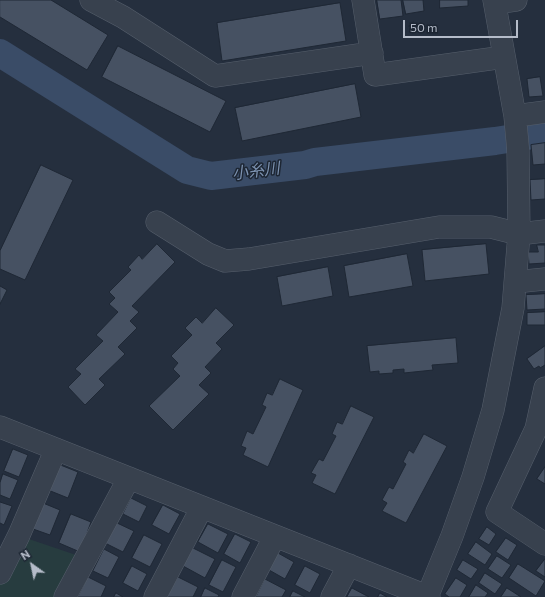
<!DOCTYPE html>
<html>
<head>
<meta charset="utf-8">
<style>
	body { margin:0 }
	#map { position:relative; width:545px; height:597px; overflow:hidden; background:#252f3e; font-family:Commissioner,sans-serif }
	canvas { display:block }
	.north { position:absolute; left:12px; top:545px; width:40px; height:40px; -webkit-text-stroke:3px #1d2633; paint-order:stroke; rotate:327deg; font-size:11px; font-weight:700; line-height:16px; text-align:center; color:#b5bcc9 }
	.north::after { content:''; display:block; margin:auto; width:14px; height:18px; background:#b5bcc9; clip-path:polygon(50% 0,100% 100%,50% 72%,0 100%) }
	.scale { position:absolute; left:403px; top:20px; width:115px; height:18px; box-sizing:border-box; border:2px solid #b5bcc9; border-top:0; padding-left:5px; font-size:12px; line-height:14px; white-space:nowrap; color:#b5bcc9; -webkit-text-stroke:3px #1d2633; paint-order:stroke }
</style>
</head>
<body>
<div id="map">
<canvas width="545" height="597"></canvas>
<div class="north">N</div>
<div class="scale">50 m</div>
</div>
<script>
const g = document.querySelector('canvas').getContext('2d');
g.lineJoin = 'round';
function paint(path, color) { g.fillStyle = color; g.fill(path, 'evenodd'); }
function trace(path, color, width, dash) { g.strokeStyle = color; g.lineWidth = width; g.lineCap = dash ? 'butt' : 'round'; g.setLineDash(dash || []); g.stroke(path); }
function label(font, color, halo, rows, align = 'center') {
  g.font = font + ' Commissioner,"Noto Sans JP",sans-serif'; g.lineWidth = 3; g.setLineDash([]); g.textBaseline = 'middle'; g.strokeStyle = halo; g.fillStyle = color; for (const [text, x, y, turn = 0] of rows) {
    g.save(); g.translate(x, y); g.rotate((+turn || 0) * Math.PI / 180); g.textAlign = isNaN(turn) ? turn : align; if (halo) g.strokeText(text, 0, 0); g.fillText(text, 0, 0); g.restore();
  }
}
paint(new Path2D(`
	M23 537 79 556 57 597H0V578Z`), '#273c3f');
trace(new Path2D(`
	M0 53 187 170 211 176 305 165 315 162 495 141 545 133`), '#3a4c67', 28);
const building = new Path2D(`
	M0 0H51L108 35 87 70 0 17Z
	M377 0H401L403 16 380 19Z
	M403 0H423L424 11 406 14Z
	M440 0H468V6L440 8Z
	M340 3 346 41 222 61 217 23Z
	M118 46 226 101 210 132 102 77Z
	M540 77 543 96 529 97 527 79Z
	M355 84 361 117 242 141 235 108Z
	M545 143V164L533 165 531 145Z
	M41 165 73 180 25 280 0 269V251Z
	M545 179V199L531 200 530 180Z
	M157 244 175 262 132 306 139 312 130 321 137 328 118 347 125 354 99 379 105 385 85 405 68 387 81 374 75 369 103 341 96 335 118 312 109 304 115 298 109 292 131 270 128 267 139 255 142 259Z
	M486 244 489 274 425 281 422 250Z
	M537 245H545V263L529 264 528 252H538Z
	M407 254 413 286 349 297 344 266Z
	M328 267 333 296 282 306 277 277Z
	M0 286 7 290 0 304Z
	M545 294V309L527 310 526 295Z
	M216 308 234 325 216 343 222 349 205 367 211 373 199 385 209 394 173 430 149 406 180 376 173 369 178 363 171 356 192 335 185 328 196 317 202 323Z
	M545 312V325H527V313Z
	M456 338 458 363 432 365 433 370 404 373V369L393 370V373L379 374V371L370 372 367 346Z
	M545 346V365L540 368 539 366 534 369 527 359Z
	M280 379 303 390 268 467 243 455 246 448 241 446 247 431 253 434 266 407 262 405 267 393 272 395Z
	M351 406 374 417 335 494 312 483 316 475 311 473 319 459 323 461 336 436 332 434 337 422 342 424Z
	M424 434 447 446 406 523 382 511 387 503 382 500 389 487 393 489 406 464 403 462 409 450 413 453Z
	M13 449 28 455 19 477 4 471Z
	M58 464 78 472 68 498 48 490Z
	M545 467V484L537 479Z
	M3 474 18 480 10 499 0 495V483Z
	M131 498 147 506 139 522 123 514Z
	M0 502 12 506 4 525 0 523Z
	M43 503 60 510 50 535 33 529Z
	M163 505 180 514 169 534 152 525Z
	M71 514 91 522 80 552 59 543Z
	M115 522 134 531 123 552 105 543Z
	M208 524 228 534 218 553 198 542Z
	M487 527 496 534 489 545 479 539Z
	M235 534 251 542 240 563 224 554Z
	M144 535 162 544 150 567 132 558Z
	M506 538 517 545 508 560 496 552Z
	M476 542 492 554 485 565 468 554Z
	M193 548 215 559 205 578 183 566Z
	M104 549 119 557 108 578 93 571Z
	M278 553 294 562 285 579 269 570Z
	M497 556 511 565 502 578 488 569Z
	M545 559V577L536 571Z
	M222 560 236 567 223 592 209 585Z
	M463 560 478 569 471 579 457 570Z
	M518 564 545 581 536 596 509 578Z
	M132 566 147 574 138 591 123 583Z
	M305 566 320 574 310 593 295 585Z
	M485 573 502 584 495 594 479 583Z
	M88 577 106 586 101 597H78Z
	M178 577 198 587 193 597H167Z
	M456 578 467 585 460 597H449L445 594Z
	M265 579 286 590 282 597H256Z
	M476 585 488 593 485 597H469Z
	M205 588 219 595 218 597H201Z
	M352 588 369 597H347Z
	M507 588 521 597H501Z
	M293 591 305 597H290Z
	M116 593 123 597H114Z
	M380 593 387 597H378Z`);
paint(building, '#465162');
trace(building, '#1f2835', 1);
const minor = new Path2D(`
	M91 0 123 17 215 76 372 53
	M363 0 375 75 504 57
	M495 3 516 0
	M515 116 545 112
	M157 222 208 254 225 261 249 259 439 227H491L519 234 545 231
	M515 282 545 279
	M545 388 536 429 497 512 545 544
	M0 427 429 597
	M0 573 19 535 56 449
	M65 597 129 478
	M155 597 202 507
	M243 597 275 536
	M332 597 349 565
	M427 597 452 536 473 477 493 410 513 308 519 234 518 148 515 116 494 0`);
trace(minor, '#565f6c', 23);
trace(minor, '#38414e', 22);
label('italic 16px', '#7c92b0', '#1d2633', [
	["小糸川",256,171,-7]
]);
</script>
</body>
</html>
